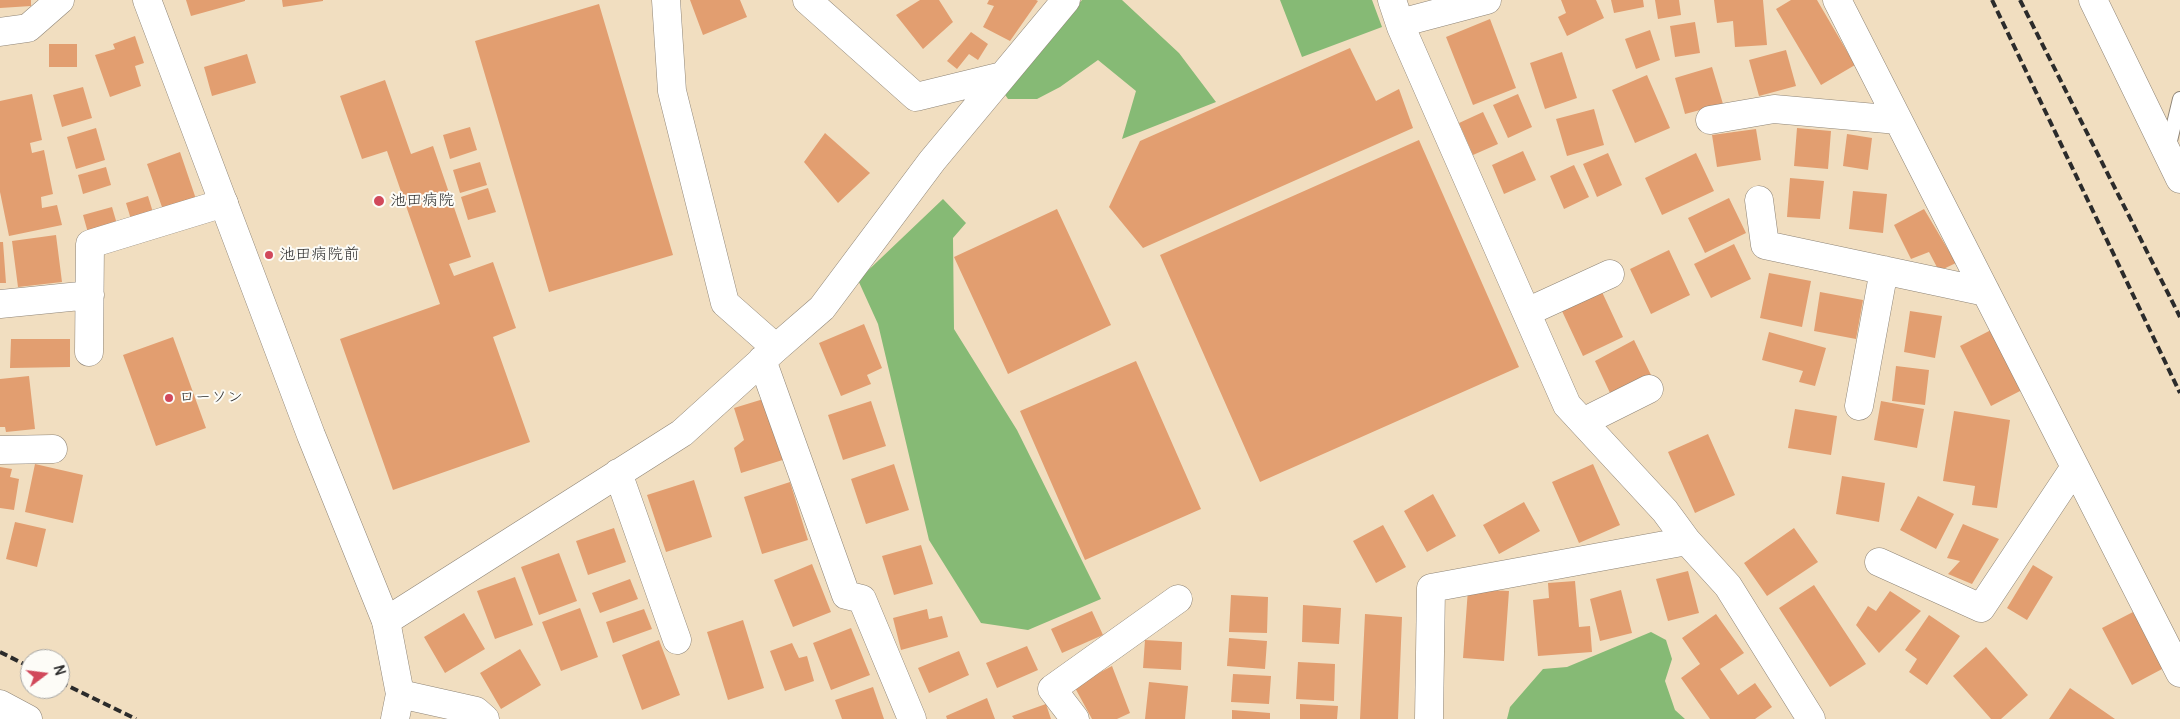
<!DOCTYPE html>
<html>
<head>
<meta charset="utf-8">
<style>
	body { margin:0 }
	#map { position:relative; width:2180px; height:719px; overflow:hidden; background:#f1dec0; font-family:Pangolin,sans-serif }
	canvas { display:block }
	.north { position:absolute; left:20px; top:649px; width:50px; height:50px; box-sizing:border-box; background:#fdfcf7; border:1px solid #a9a8a5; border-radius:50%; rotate:75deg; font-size:14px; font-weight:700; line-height:20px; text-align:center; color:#2b2b2b }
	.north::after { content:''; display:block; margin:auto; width:18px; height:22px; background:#d1495b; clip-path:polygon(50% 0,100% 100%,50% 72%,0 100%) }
</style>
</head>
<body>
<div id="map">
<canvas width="2180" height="719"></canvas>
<div class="north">N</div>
</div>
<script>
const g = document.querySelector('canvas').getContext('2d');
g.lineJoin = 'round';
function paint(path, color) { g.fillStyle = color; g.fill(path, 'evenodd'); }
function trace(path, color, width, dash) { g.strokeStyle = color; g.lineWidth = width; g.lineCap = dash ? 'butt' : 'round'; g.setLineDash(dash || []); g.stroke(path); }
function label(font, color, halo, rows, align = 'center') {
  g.font = font + ' Pangolin,"Klee One",sans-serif'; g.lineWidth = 4; g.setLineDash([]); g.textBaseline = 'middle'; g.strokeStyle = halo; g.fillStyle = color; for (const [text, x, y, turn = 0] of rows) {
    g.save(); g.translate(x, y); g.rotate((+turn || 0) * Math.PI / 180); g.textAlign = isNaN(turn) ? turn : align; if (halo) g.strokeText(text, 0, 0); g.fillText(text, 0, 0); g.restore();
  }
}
paint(new Path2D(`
	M1082 0H1122L1179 53 1216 102 1122 139 1136 91 1098 60 1060 87 1037 99H1008L999 86 1047 42Z
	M1280 0H1372L1382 27 1302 57Z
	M943 199 966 223 953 238 954 329 1017 430 1101 599 1028 630 981 623 929 540 878 324 858 280Z
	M1651 632 1666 640 1672 659 1665 681 1675 710 1685 719H1507L1510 707 1543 669 1567 667Z`), '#86ba75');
paint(new Path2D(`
	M0 0H31V6L0 8Z
	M186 0H245V1L191 16Z
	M282 0H323V1L283 7Z
	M690 0H740L747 17 703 35Z
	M920 0H939L953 22 923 49 896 15Z
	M989 0H1036L1038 1 1010 41 983 27 994 6 987 4Z
	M1561 0H1596L1604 18 1567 36 1558 17 1566 13Z
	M1611 0H1643L1644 7 1614 13Z
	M1655 0H1679L1681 15 1658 19Z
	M1714 0H1763L1767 45 1735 47 1733 21 1717 23Z
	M1791 0H1817L1855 65 1821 85 1776 9Z
	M599 4 673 255 549 292 475 41Z
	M1490 19 1516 88 1473 105 1446 37Z
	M1695 22 1700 53 1675 57 1670 26Z
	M1650 30 1660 60 1636 69 1625 39Z
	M971 32 988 44 978 60 969 54 957 69 947 61Z
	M135 36 144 63 135 66 141 86 110 97 95 55 115 49 113 44Z
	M49 44H77V67H49Z
	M1350 48 1376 101 1399 89 1413 128 1143 248 1109 207 1140 141Z
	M1786 50 1796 86 1759 96 1749 60Z
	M1562 52 1577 98 1545 109 1530 63Z
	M247 54 256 83 212 96 204 67Z
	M1712 67 1723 104 1685 114 1675 78Z
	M1647 75 1670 128 1635 143 1612 90Z
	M385 80 411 154 433 146 471 257 449 264 454 276 493 262 516 328 493 337 530 442 393 490 340 339 440 304 387 151 362 159 340 96Z
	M83 87 92 118 62 127 53 95Z
	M32 94 42 140 30 143 32 153 44 150 53 194 41 197 42 208 57 205 62 225 9 236 0 192V101Z
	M1518 94 1532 127 1508 138 1493 105Z
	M1594 109 1604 145 1567 156 1556 119Z
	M1483 112 1498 144 1473 155 1459 123Z
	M470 127 477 150 450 159 443 135Z
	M96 128 105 160 76 169 67 137Z
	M1797 128 1831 131 1828 169 1794 166Z
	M1756 129 1761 160 1717 167 1712 135Z
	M825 133 870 173 838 203 804 162Z
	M1847 134 1872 138 1868 170 1843 166Z
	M1419 140 1519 367 1260 482 1160 255Z
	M1523 151 1536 180 1504 194 1492 165Z
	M180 152 196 199 163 210 147 164Z
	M1608 153 1622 185 1597 197 1583 164Z
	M1696 153 1714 191 1662 215 1645 178Z
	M480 162 487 185 460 193 453 170Z
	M1574 165 1589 197 1564 209 1550 176Z
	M106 167 111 185 83 194 78 175Z
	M1790 178 1824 181 1820 219 1787 217Z
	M488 188 496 212 468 220 461 197Z
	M1853 191 1887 194 1883 233 1849 229Z
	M148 196 155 219 133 226 126 203Z
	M1729 198 1746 233 1705 253 1688 218Z
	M112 207 119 231 90 240 83 215Z
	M1057 209 1111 325 1008 374 954 257Z
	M1924 209 1956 263 1939 271 1929 252 1911 259 1894 225Z
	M56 235 62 282 18 287 12 241Z
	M0 242H3L6 283H0Z
	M1734 244 1751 279 1711 298 1694 264Z
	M1669 250 1690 295 1651 314 1630 269Z
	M1769 273 1811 281 1802 327 1760 318Z
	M1602 292 1623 337 1583 356 1562 311Z
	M1820 292 1863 300 1856 339 1814 331Z
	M1910 311 1942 316 1935 358 1904 352Z
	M864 324 882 368 867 375 871 384 841 396 819 343Z
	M1991 330 2022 390 1991 406 1960 346Z
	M1769 332 1826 348 1815 386 1799 382 1803 371 1762 360Z
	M173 337 206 428 156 446 123 355Z
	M11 339H70V367L10 368Z
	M1634 340 1651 375 1611 395 1595 361Z
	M1136 361 1201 509 1085 560 1020 411Z
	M1896 366 1929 370 1925 405 1892 401Z
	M29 376 35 429 6 432 5 427H0V379Z
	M770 397 789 458 741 473 734 448 744 440 734 408Z
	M871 401 886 446 843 460 828 415Z
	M1881 401 1924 409 1917 448 1874 440Z
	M1795 409 1837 416 1831 455 1788 448Z
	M1954 411 2010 420 1997 508 1972 505 1975 486 1943 481Z
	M1708 434 1735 495 1695 513 1668 452Z
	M35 464 83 475 73 523 25 512Z
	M894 464 909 510 866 524 851 479Z
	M1593 464 1620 525 1579 543 1552 482Z
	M0 467 12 469 10 477 19 479 14 510 0 508Z
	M1842 476 1885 483 1879 522 1836 514Z
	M694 480 712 537 666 552 647 495Z
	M790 482 808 540 762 554 744 497Z
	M1433 494 1456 536 1427 552 1404 511Z
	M1918 496 1954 514 1936 549 1900 530Z
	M1524 502 1540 531 1499 554 1483 525Z
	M15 522 46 529 37 567 6 559Z
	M1963 524 1999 539 1972 584 1948 574 1960 561 1947 558Z
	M1383 525 1406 567 1376 583 1353 541Z
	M614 528 626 562 588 575 576 541Z
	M1794 528 1818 562 1767 596 1744 563Z
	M921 545 933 584 894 595 882 556Z
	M559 553 577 601 539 615 521 567Z
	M812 564 831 612 793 627 774 580Z
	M2033 565 2053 577 2027 620 2007 608Z
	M1688 571 1699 613 1668 621 1656 579Z
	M515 577 533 625 495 639 477 591Z
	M630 579 638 599 600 613 592 593Z
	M1575 581 1579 627 1590 626 1592 652 1538 656 1533 600 1549 598 1548 583Z
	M1814 585 1866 664 1830 687 1779 608Z
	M1468 589 1509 591 1504 661 1463 658Z
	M1621 590 1632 633 1600 641 1590 599Z
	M1890 591 1921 611 1879 653 1856 625 1868 606 1876 611Z
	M1231 595 1268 597 1267 633 1229 632Z
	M1303 605 1341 608 1339 644 1302 642Z
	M580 608 598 657 561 671 542 622Z
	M644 609 652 629 613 643 606 622Z
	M927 609 929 619 942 616 948 637 901 650 893 618Z
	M1092 611 1103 635 1062 653 1051 629Z
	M2133 612 2164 668 2132 685 2102 628Z
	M464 613 485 649 445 673 424 637Z
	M1365 614 1402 617 1398 719H1360Z
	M1716 614 1744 653 1720 669 1738 695 1755 683 1772 707 1755 719H1710L1681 678 1700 664 1682 638Z
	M1929 615 1960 636 1927 685 1909 672 1917 659 1905 650Z
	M743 620 764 688 728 700 707 632Z
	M851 628 870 675 831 690 813 643Z
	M1229 638 1267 641 1265 669 1227 666Z
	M659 640 680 695 642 710 622 655Z
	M1145 640 1182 642 1181 670 1143 668Z
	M792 643 799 658 807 656 814 681 785 691 770 651Z
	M1027 646 1038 670 997 688 986 663Z
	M1986 647 2028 695 2001 719H1991L1953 676Z
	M520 649 541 685 501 709 480 673Z
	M959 651 969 675 929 693 918 668Z
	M1298 662 1335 664 1334 701 1296 699Z
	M1112 666 1130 713 1117 719H1092L1074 686Z
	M1233 674 1271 676 1269 704 1231 702Z
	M1149 682 1188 686 1185 719H1145Z
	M873 687 884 719H842L835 700Z
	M2070 688 2115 719H2049Z
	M987 698 995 719H947L946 716Z
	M1046 704 1051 719H1014L1012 716Z
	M1300 704 1338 706 1337 719H1300Z
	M1232 710 1270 713V719H1232Z`), '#e29e70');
const service = new Path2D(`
	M2168 149 2180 99`);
const minor = new Path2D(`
	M666 0 672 91 725 303 776 348
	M807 0 916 97 1002 76
	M1392 0 1401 27 1567 405 1665 511 1687 541 1728 586 1811 719
	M1837 0 2180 673
	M2093 0 2180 179
	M1400 23 1487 0
	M0 32 28 28 60 0
	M1710 120 1774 109 1898 120
	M1759 200 1765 245 1986 292
	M0 304 90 295
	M1527 312 1610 274
	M89 352 90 244 224 203
	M762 360 846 595 862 599 912 719
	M1859 406 1884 270
	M1583 422 1649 389
	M0 450 53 449
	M618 473 677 640
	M1879 562 1981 608 2075 467
	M386 621 682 433 776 348 822 308 932 161 1066 0
	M400 694 476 711 485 719
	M0 704 28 719
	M1075 719 1052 689 1178 599
	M1429 719 1431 588 1687 541`);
const tertiary = new Path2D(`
	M147 0 311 435 386 621 400 694 395 719`);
trace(service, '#8e8476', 16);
trace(minor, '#8e8476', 29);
trace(tertiary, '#8e8476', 29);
trace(service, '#fff', 14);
trace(minor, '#fff', 28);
trace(tertiary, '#fff', 28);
trace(new Path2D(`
	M1992 0 2180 393
	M2020 0 2180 317
	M0 652 30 667
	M60 682 136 719`), '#2b2b2b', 4, [8, 4]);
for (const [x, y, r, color] of [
	[379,201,6,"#d1495b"],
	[269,255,5,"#d1495b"],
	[169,398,5,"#d1495b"]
]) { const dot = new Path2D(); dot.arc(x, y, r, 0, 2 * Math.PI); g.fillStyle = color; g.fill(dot); trace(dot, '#fdfcf7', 2); }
label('16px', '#2b2b2b', '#fdfcf7', [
	["池田病院",390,201],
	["池田病院前",279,255],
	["ローソン",179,398]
], 'left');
</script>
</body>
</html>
